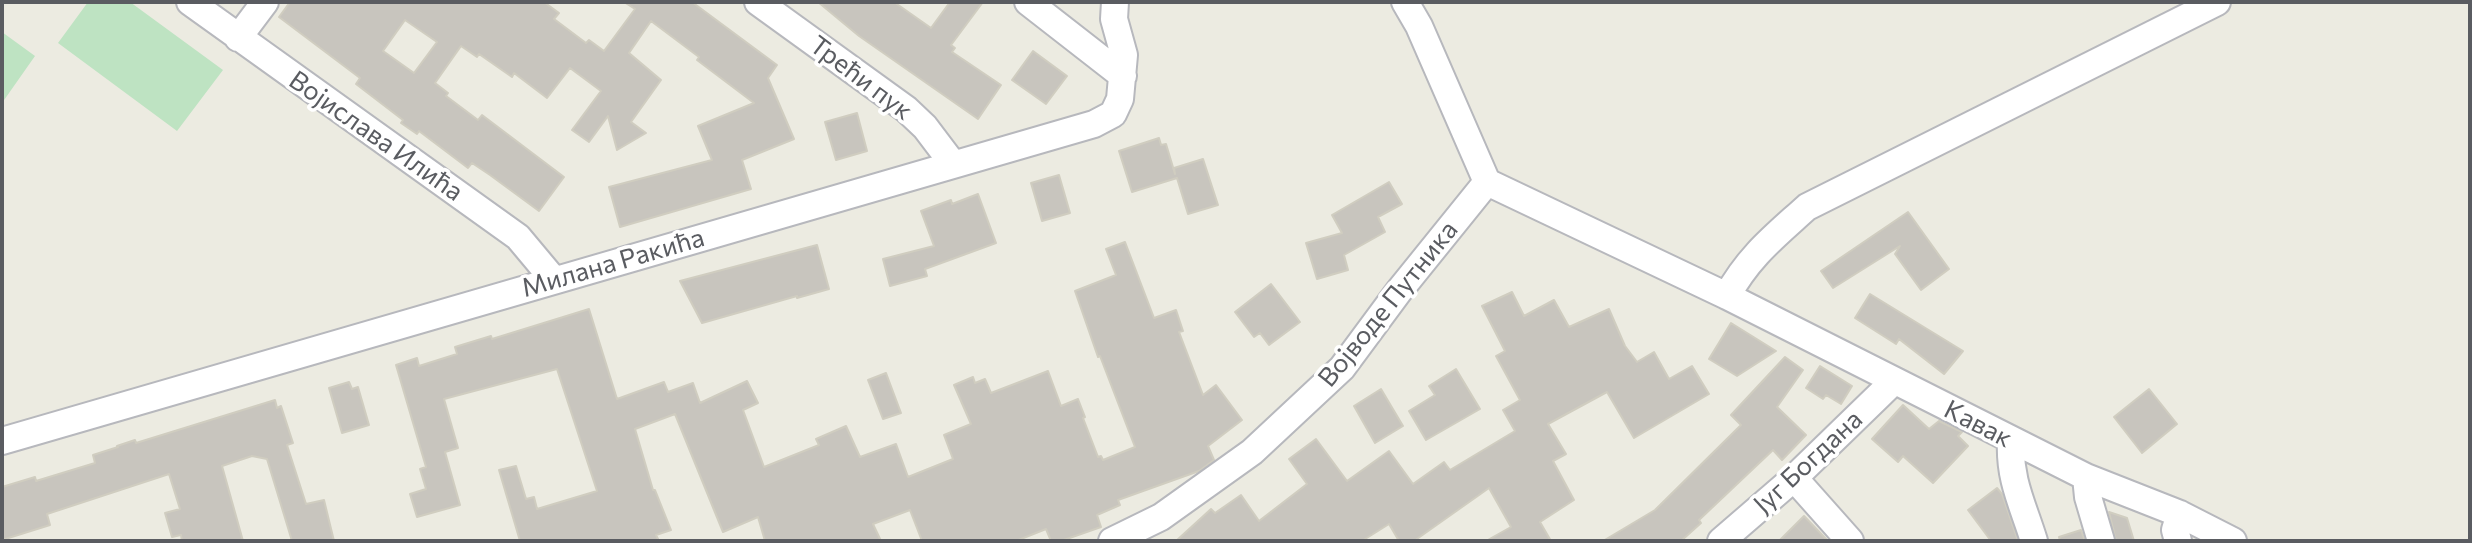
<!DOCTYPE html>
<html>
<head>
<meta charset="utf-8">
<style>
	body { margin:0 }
	#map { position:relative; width:2472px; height:543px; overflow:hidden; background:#ecebe1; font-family:Commissioner,sans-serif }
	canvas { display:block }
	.frame { position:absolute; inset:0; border:4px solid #5a5c61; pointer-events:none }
</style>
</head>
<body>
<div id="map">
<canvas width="2472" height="543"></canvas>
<div class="frame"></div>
</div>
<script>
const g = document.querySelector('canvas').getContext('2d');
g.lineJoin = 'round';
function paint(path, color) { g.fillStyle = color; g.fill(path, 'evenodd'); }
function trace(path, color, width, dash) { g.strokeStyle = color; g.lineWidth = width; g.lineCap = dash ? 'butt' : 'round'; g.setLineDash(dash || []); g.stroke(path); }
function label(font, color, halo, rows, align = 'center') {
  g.font = font + ' Commissioner,sans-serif'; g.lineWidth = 7; g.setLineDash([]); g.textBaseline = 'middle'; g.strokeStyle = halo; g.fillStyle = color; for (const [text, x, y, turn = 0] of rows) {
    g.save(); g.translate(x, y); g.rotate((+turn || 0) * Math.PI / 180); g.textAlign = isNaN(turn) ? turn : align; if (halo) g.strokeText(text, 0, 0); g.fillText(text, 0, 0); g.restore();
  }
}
paint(new Path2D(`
	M88 2H130L223 70 177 131 58 43Z
	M2 32 35 56 2 103Z`), '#bee3c2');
const building = new Path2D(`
	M290 2H544L559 13 554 19 586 43 589 40 604 51 635 9 624 2H692L777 65 768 78 794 139 742 160 751 189 620 227 609 187 712 160 698 126 754 103 697 60 699 57 651 21 629 53 661 80 631 122 646 133 617 150 608 116 589 142 572 130 601 91 570 68 547 98 514 73 512 77 479 54 477 57 461 46 435 83 448 93 446 96 478 120 482 115 564 177 539 211 490 175 472 163 468 168 419 131 417 134 401 123 403 120 356 84 360 78 279 17ZM405 20 437 42 414 73 383 51Z
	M818 2H894L931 28 950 2H983L951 45 955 48 952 52 1001 85 978 119 859 36Z
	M1033 51 1067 76 1046 104 1012 80Z
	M857 113 867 151 836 160 825 122Z
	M1159 138 1161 145 1166 144 1175 174 1174 168 1203 159 1218 205 1188 214 1177 178 1132 192 1119 151Z
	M1059 175 1070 213 1042 221 1031 183Z
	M1389 182 1402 204 1378 217 1385 232 1344 255 1348 270 1317 279 1306 243 1342 233 1332 215Z
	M978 194 996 243 925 269 927 276 890 286 883 259 934 246 921 211 951 200 952 204Z
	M1908 212 1949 269 1921 290 1895 254 1900 246 1833 288 1821 271Z
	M1125 242 1154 318 1176 310 1183 331 1179 332 1203 395 1216 385 1242 420 1208 446 1214 460 1199 471 1118 500 1120 505 1097 515 1101 527 1061 541H1051L1046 529 1016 541H922L910 510 873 524 881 541H765L758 517 723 532 675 414 635 429 653 490H655L671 530 656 535 659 541H520L499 470 516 466 526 499 534 497 537 509 597 491 557 369 444 399 458 448 445 452 460 505 417 517 410 494 426 489 420 469 426 467 396 365 417 358 419 366 457 354 455 347 491 336 492 339 589 309 617 399 664 382 668 392 693 383 700 403 747 381 758 403 743 410 764 467 819 445 816 439 846 426 860 457 896 444 908 477 953 459 944 435 971 424 954 385 973 377 975 383 985 379 991 393 1048 371 1061 406 1078 399 1085 417 1083 418 1098 457 1101 456 1103 460 1135 447 1100 356 1098 357 1075 291 1116 275 1106 249Z
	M817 245 829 289 797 298V296L702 323 680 281Z
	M1271 284 1300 322 1269 345 1260 333 1254 337 1235 312Z
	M1512 292 1524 316 1554 300 1569 327 1609 309 1625 346 1637 362 1654 352 1669 379 1692 366 1709 394 1634 438 1607 392 1548 424 1566 454 1553 461 1574 500 1540 522 1551 541H1486L1511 527 1489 488 1414 541H1399L1389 524 1362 541H1176L1211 509 1215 513 1241 495 1259 521 1307 484 1289 459 1316 439 1347 481 1389 451 1413 484 1444 462 1450 470 1515 431 1503 410 1520 400 1496 356 1505 351 1482 306Z
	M1870 294 1963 351 1944 374 1899 339 1896 344 1855 318Z
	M1731 323 1776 351 1737 376 1709 359Z
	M1785 357 1803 370 1777 407 1806 435 1782 460 1773 450 1699 520 1701 523 1681 541H1603L1655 510 1741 425 1731 415Z
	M1820 366 1852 386 1841 404 1826 395 1823 399 1806 388Z
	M1456 369 1480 409 1426 440 1409 411 1435 395 1429 386Z
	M886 373 901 413 883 419 868 380Z
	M349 382 352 389 358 387 369 425 342 433 329 388Z
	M1381 389 1403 426 1375 443 1354 406Z
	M2149 389 2177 424 2142 453 2114 417Z
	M275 400 277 408 281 406 293 443 287 445 306 504 324 500 334 541H292L267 459 252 456 222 466 243 541H182L181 535 172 537 165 513 180 509 169 474 47 514 50 525 2 540V487L35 477 36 481 95 463 93 455 118 447 117 446 135 440 136 443Z
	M1903 405 1929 429 1939 421 1962 432 1958 436 1968 446 1933 483 1903 456 1898 462 1872 439Z
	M1997 488 2002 494 2018 541H1991L1968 510Z
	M2109 512 2127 518 2134 541H2116Z
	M1804 516 1828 541H1779Z
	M2081 530 2085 541H2060L2059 537Z`);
paint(building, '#c8c5be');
trace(building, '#d0cdc0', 2);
const street = new Path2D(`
	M190 2 518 237 554 280
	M758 2 906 109 925 127 953 164
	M1028 2 1123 76
	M1405 2 1419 26 1487 182 1727 296 2086 477 2180 514 2233 541
	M238 38 265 2
	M1727 296C1749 256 1774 237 1807 207L2217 2
	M2 441 1094 124 1113 114 1120 99 1124 55 1114 19 1115 2
	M2011 441C2009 480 2023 505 2034 541
	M2086 477 2088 497 2101 541
	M1794 478 1850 541
	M1112 541 1161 517 1252 452 1342 368 1399 291 1487 182
	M1721 541 1794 478 1894 381
	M2178 541 2175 530 2180 514`);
trace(street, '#b7b8bd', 30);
trace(street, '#fff', 26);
label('26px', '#5a5c61', '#fff', [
	["Трећи пук",861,78,37],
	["Војислава Илића",376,136,35],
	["Милана Ракића",613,263,-16],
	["Војводе Путника",1388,304,-51],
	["Кавак",1978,424,27],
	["Југ Богдана",1808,462,-43]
]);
</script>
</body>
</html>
